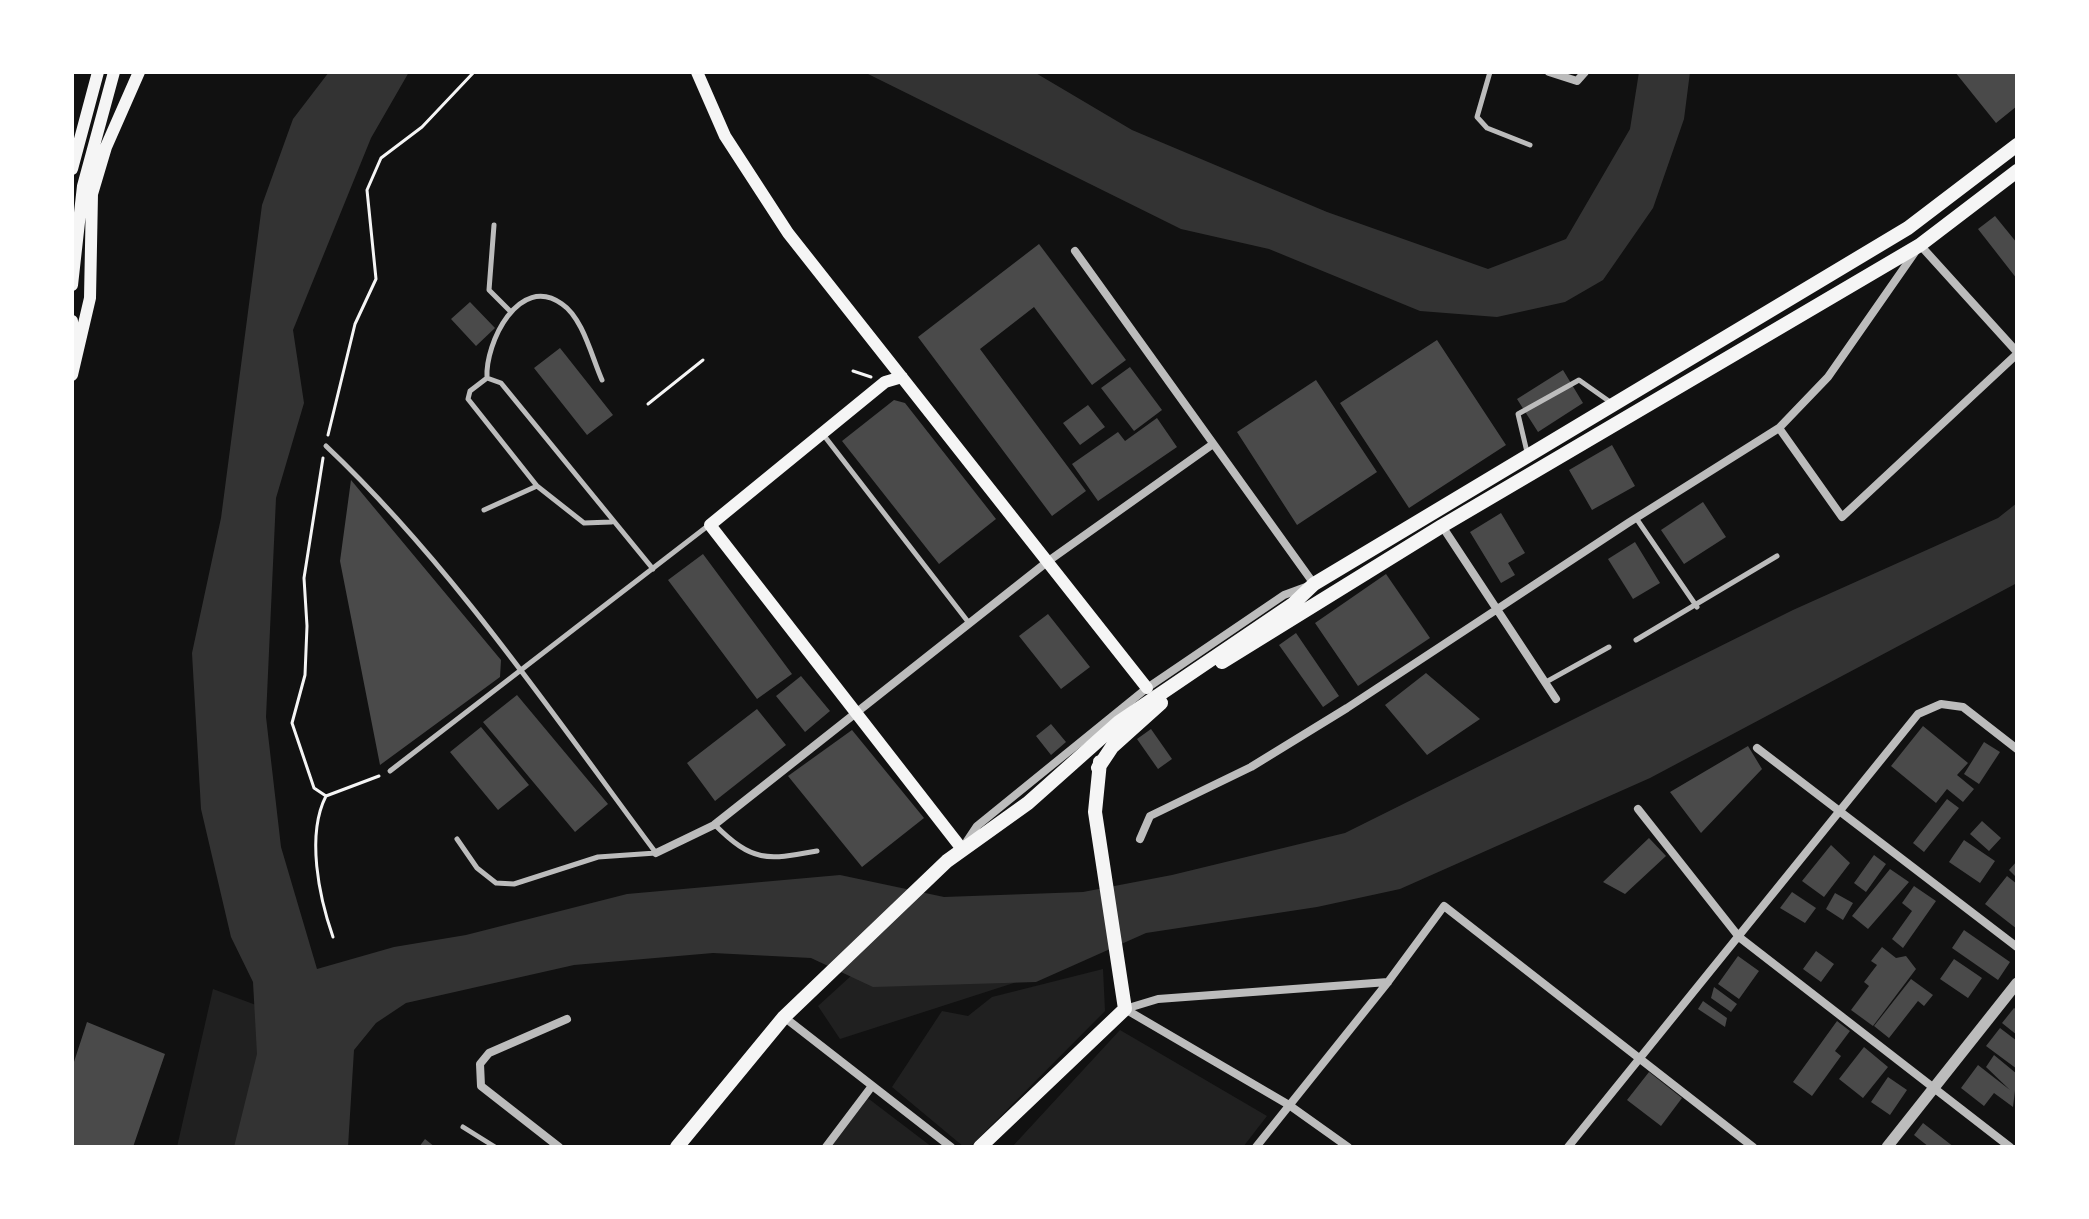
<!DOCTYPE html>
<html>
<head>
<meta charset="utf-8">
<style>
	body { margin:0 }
	#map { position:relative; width:2089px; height:1219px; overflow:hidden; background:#111; font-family:"Public Sans",sans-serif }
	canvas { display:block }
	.frame { position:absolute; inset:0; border:74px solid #fff; pointer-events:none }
</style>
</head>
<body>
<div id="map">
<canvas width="2089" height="1219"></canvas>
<div class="frame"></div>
</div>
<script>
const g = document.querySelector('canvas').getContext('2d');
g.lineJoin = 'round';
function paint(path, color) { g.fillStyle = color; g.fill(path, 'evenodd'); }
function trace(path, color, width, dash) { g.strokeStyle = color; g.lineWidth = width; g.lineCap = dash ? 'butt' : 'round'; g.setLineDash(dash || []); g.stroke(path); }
paint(new Path2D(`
	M1061 944 1085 960 840 1039 818 1006 874 955Z
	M1103 969 1105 1011 970 1147H964L892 1087 942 1011 968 1016 992 997Z
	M213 989 272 1011 242 1147H177Z
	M1120 1030 1267 1116 1243 1147H1012Z
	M865 1096 932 1147H830Z`), '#202020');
paint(new Path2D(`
	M329 72H409L371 138 293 330 304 403 276 498 266 717 281 847 317 969 394 947 466 935 627 894 840 875 944 897 1083 892 1172 875 1345 833 1793 610 1998 518 2017 503V583L1650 778 1400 889 1317 907 1146 933 1036 982 873 987 811 958 713 953 574 965 406 1003 376 1023 354 1050 348 1147H234L257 1054 253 982 231 937 201 809 192 653 221 518 262 205 293 119Z
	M864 72H1034L1132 130 1327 212 1488 269 1566 239 1630 129 1639 72H1690L1684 119 1653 208 1603 280 1565 302 1497 317 1420 311 1269 249 1181 229Z`), '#333');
paint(new Path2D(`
	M1955 72H2017V106L1996 123Z
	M1995 216 2017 243V279L1978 229Z
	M1039 244 1126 360 1092 385 1034 307 980 349 1086 491 1052 516 918 337Z
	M470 302 495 328 476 346 451 319Z
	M1437 340 1506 445 1409 508 1340 403Z
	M560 348 613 415 587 435 534 368Z
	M1130 367 1162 410 1134 431 1101 388Z
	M1563 370 1583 403 1538 432 1517 399Z
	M1316 380 1377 472 1297 525 1237 432Z
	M894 400 905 403 996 519 939 564 842 441Z
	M1088 405 1105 427 1080 445 1063 423Z
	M1157 418 1177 447 1098 501 1072 464 1118 432 1125 441Z
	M1612 445 1635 486 1592 510 1569 470Z
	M351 480 501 660 500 677 380 765 340 561Z
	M1703 502 1726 537 1684 564 1661 530Z
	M1501 513 1525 553 1508 563 1515 575 1501 583 1470 532Z
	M1635 542 1660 583 1633 599 1608 559Z
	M703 554 792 674 757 699 668 580Z
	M1386 574 1430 638 1358 686 1315 623Z
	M1048 614 1090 667 1061 689 1019 636Z
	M1296 633 1339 696 1323 707 1279 645Z
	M1426 673 1480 719 1427 755 1385 705Z
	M801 676 830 711 805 732 776 696Z
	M517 695 608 804 575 832 483 722Z
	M757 709 786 745 715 801 687 763Z
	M1051 724 1066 742 1051 755 1036 736Z
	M1923 726 1968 763 1957 775 1974 789 1963 802 1947 789 1936 803 1891 766Z
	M481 727 529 785 498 810 450 752Z
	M1151 729 1172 759 1158 769 1137 739Z
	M852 730 924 818 862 867 788 776Z
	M1984 742 2000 752 1979 784 1964 774Z
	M1748 746 1762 769 1701 833 1670 792Z
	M1947 799 1959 808 1924 852 1913 843Z
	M1982 821 2001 838 1989 851 1970 834Z
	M1649 838 1666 856 1625 894 1603 882Z
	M1964 840 1995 861 1980 883 1949 862Z
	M1831 845 1850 863 1824 897 1802 881Z
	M1874 855 1886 864 1866 892 1854 883Z
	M2017 861V878L2009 870Z
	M1890 869 1909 882 1868 929 1852 916Z
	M2007 876 2017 884V929L1985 904Z
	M1914 886 1936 901 1903 948 1892 939 1912 911 1902 903Z
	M1792 892 1816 908 1805 923 1780 908Z
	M1835 893 1853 903 1843 920 1826 909Z
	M1964 930 2010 962 1998 980 1952 948Z
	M1882 947 1896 958 1906 956 1916 969 1873 1026 1851 1010 1869 986 1864 982 1877 965 1871 961Z
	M1816 951 1834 964 1821 982 1803 969Z
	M1738 956 1759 971 1739 999 1718 984Z
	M1954 959 1982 978 1968 998 1940 979Z
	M1911 979 1933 995 1924 1006 1918 1001 1889 1038 1874 1026Z
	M1714 987 1737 1004 1731 1012 1711 998Z
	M1703 1001 1727 1018 1725 1027 1698 1009Z
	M2014 1008 2017 1010V1035L2002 1023Z
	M1837 1021 1850 1031 1835 1051 1841 1056 1812 1096 1793 1082Z
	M87 1022 165 1054 133 1147H72V1068Z
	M2000 1028 2017 1041V1069L1986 1046Z
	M1864 1047 1888 1067 1863 1098 1839 1079Z
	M1994 1055 2017 1074 2013 1107 1994 1093 1984 1106 1961 1088 1978 1065 2010 1090 1986 1067Z
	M1649 1072 1682 1098 1661 1126 1627 1100Z
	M1888 1077 1907 1090 1890 1115 1871 1102Z
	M1923 1123 1954 1147H1929L1914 1135Z
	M425 1139 435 1147H419Z`), '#4a4a4a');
trace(new Path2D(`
	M853 371 871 377
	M648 404 703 360
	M328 435 355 324 376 279 367 190 381 158 422 127 474 72
	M323 458 304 578 307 626 305 675 292 723 314 788 326 796 379 776
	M326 796C306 835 319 897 333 937`), '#f5f5f5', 3);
trace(new Path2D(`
	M1490 72 1477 117 1487 128 1530 145
	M494 225 489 290 511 312
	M487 378C485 343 519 273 562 304 583 318 592 358 602 380
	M822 433 969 623
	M326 446C450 563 554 716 656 853L598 857 514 884 496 883 477 868 457 839
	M1527 452 1518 414 1579 380 1613 404
	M484 510 537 486
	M1636 518 1697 607
	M611 522 584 523 537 486 468 399 470 391 487 378 501 383 653 569
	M1636 640 1777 556
	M1546 682 1609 647
	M390 771 709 525
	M715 825C753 863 767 860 817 851
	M463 1127 495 1147`), '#bcbcbc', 5);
trace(new Path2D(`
	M1549 72 1577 81 1585 72
	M1779 428 1842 517 2017 354
	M1442 526 1556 699
	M1757 748 2017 947
	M1638 809 1739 937 2010 1147
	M1140 839 1150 816 1251 767 1347 708 1628 523 1779 428 1828 377 1920 245 2017 352
	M967 841 977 826 1147 688 1284 595 1314 584 1075 251
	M656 853 714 825 1047 562 1213 444
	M1125 1009 1158 999 1388 982
	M1125 1009 1289 1105 1348 1147
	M784 1017 951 1147
	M559 1147 481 1086 480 1064 489 1053 567 1019
	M826 1147 872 1086
	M1256 1147 1388 982 1444 906 1753 1147
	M1568 1147 1918 714 1941 704 1963 707 2017 749`), '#bcbcbc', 8);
trace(new Path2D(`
	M1887 1147 2017 983`), '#bcbcbc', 11);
trace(new Path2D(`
	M697 72 725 136 788 233 1147 688
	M72 169 98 72
	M72 285 83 186 114 72
	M72 321 75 351
	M72 375 90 298 92 194 106 147 139 72
	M902 377 885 382 710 525 962 849`), '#f5f5f5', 12);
trace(new Path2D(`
	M1222 662 1442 526 1920 245 2017 171
	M1098 768 1112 747 1161 703
	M677 1147 784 1017 947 861 1028 803 1119 722 1293 604 1314 584 1908 228 2017 145
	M980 1147 1125 1009 1095 812 1100 762`), '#f5f5f5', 14);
</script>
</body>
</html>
